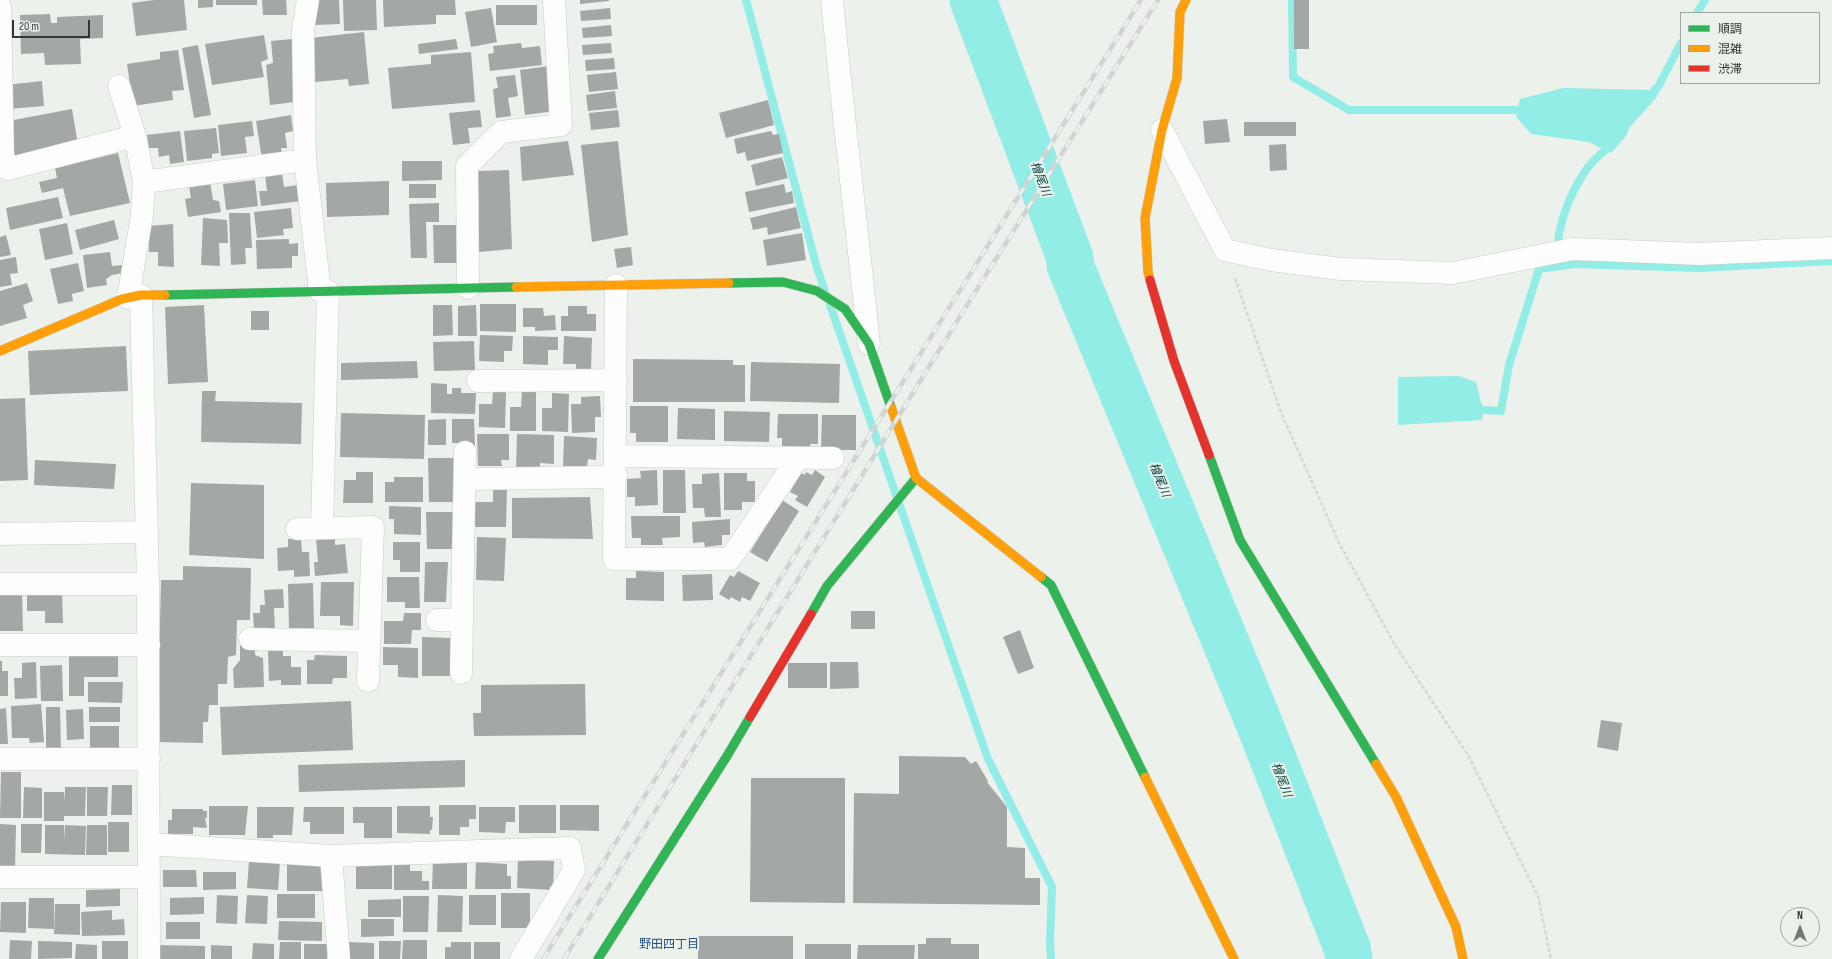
<!DOCTYPE html>
<html>
<head>
<meta charset="utf-8">
<style>
	body { margin:0 }
	#map { position:relative; width:1832px; height:959px; overflow:hidden; background:#ecf1ec; font-family:"Sofia Sans Condensed","Noto Sans JP",sans-serif }
	canvas { display:block }
	.legend { position:absolute; left:1680px; top:12px; width:140px; height:72px; box-sizing:border-box; background:#ebf2eb; border:1px solid #a1a6a1; margin:0; padding:5px 7px; list-style:none; font-size:12px; color:#323532 }
	.legend li { display:flex; align-items:center; gap:8px; height:20px }
	.legend b { width:20px; border:1px solid #a1a6a1 }
	.north { position:absolute; left:1780px; top:907px; width:40px; height:40px; box-sizing:border-box; background:#ebf2eb; border:1px solid #a1a6a1; border-radius:50%; rotate:0deg; font-size:11px; font-weight:700; line-height:16px; text-align:center; color:#323532 }
	.north::after { content:''; display:block; margin:auto; width:14px; height:18px; background:#737773; clip-path:polygon(50% 0,100% 100%,50% 72%,0 100%) }
	.scale { position:absolute; left:12px; top:20px; width:78px; height:18px; box-sizing:border-box; border:2px solid #323532; border-top:0; padding-left:5px; font-size:12px; line-height:14px; white-space:nowrap; color:#323532; -webkit-text-stroke:3px #ebf2eb; paint-order:stroke }
</style>
</head>
<body>
<div id="map">
<canvas width="1832" height="959"></canvas>
<ul class="legend">
<li><b style="height:5px;background:#30b455"></b>順調</li>
<li><b style="height:5px;background:#ff9f0a"></b>混雑</li>
<li><b style="height:5px;background:#e5322d"></b>渋滞</li>
</ul>
<div class="north">N</div>
<div class="scale">20 m</div>
</div>
<script>
const g = document.querySelector('canvas').getContext('2d');
g.lineJoin = 'round';
function paint(path, color) { g.fillStyle = color; g.fill(path, 'evenodd'); }
function trace(path, color, width, dash) { g.strokeStyle = color; g.lineWidth = width; g.lineCap = dash ? 'butt' : 'round'; g.setLineDash(dash || []); g.stroke(path); }
function label(font, color, halo, rows, align = 'center') {
  g.font = font + ' "Sofia Sans Condensed","Noto Sans JP",sans-serif'; g.lineWidth = 4; g.setLineDash([]); g.textBaseline = 'middle'; g.strokeStyle = halo; g.fillStyle = color; for (const [text, x, y, turn = 0] of rows) {
    g.save(); g.translate(x, y); g.rotate((+turn || 0) * Math.PI / 180); g.textAlign = isNaN(turn) ? turn : align; if (halo) g.strokeText(text, 0, 0); g.fillText(text, 0, 0); g.restore();
  }
}
paint(new Path2D(`
	M1653 85 1661 88 1656 98 1629 128 1627 135 1611 153 1589 142 1531 134 1516 117 1520 99 1563 88 1650 90Z
	M1459 376 1476 382 1483 410 1482 420 1398 425V377Z`), '#91ede5');
trace(new Path2D(`
	M746 0 817 268 825 291
	M1292 0 1293 77 1349 110H1517
	M1697 13 1705 0
	M1658 87 1681 43
	M1557 251C1559 224 1569 196 1584 173 1589 164 1598 157 1605 150
	M830 305 988 759 1052 887 1050 941 1051 959
	M1483 410 1501 411 1509 365 1539 269 1575 264 1699 268 1832 261`), '#91ede5', 8);
trace(new Path2D(`
	M973 0 1070 258V265L1259 723 1347 948 1349 959`), '#91ede5', 47);
paint(new Path2D(`
	M154 0H184L187 30 136 36 132 3Z
	M198 0H213V7L198 8Z
	M216 0H257V5H216Z
	M262 0H286L287 15H263Z
	M314 0H339L340 24 315 25Z
	M343 0H376L377 30 344 31Z
	M383 0H455L456 15H436V24L384 27Z
	M580 0H609V1L580 4Z
	M1294 0H1309V49H1294Z
	M496 5H537V25H496Z
	M491 8 497 42 471 47 465 12Z
	M610 8 611 19 581 21 580 11Z
	M50 14 51 23H57V17L103 15V38L80 39 81 64 45 65 44 53 21 54 20 15Z
	M611 25 612 36 583 38 582 28Z
	M364 32 369 84 349 86 348 79 315 82 310 38Z
	M264 35 268 59 261 62 264 77 212 85 205 44Z
	M292 39 295 102 270 105 266 65 273 63 271 41Z
	M456 39 458 49 419 54 418 44Z
	M521 43 522 48 540 46 542 65 490 71 488 54 494 53 493 46Z
	M611 43 612 53 583 55 582 45Z
	M198 45 211 115 194 118 182 48Z
	M178 50 184 90 172 91 173 100 133 106 127 64 160 59V52Z
	M471 52 475 102 392 109 388 68 431 64V55Z
	M614 58 615 69 586 71 585 60Z
	M549 66 555 111 525 115 520 70Z
	M616 72 618 89 589 92 587 75Z
	M515 75 518 96 508 98 511 116 496 118 493 89 498 88 496 77Z
	M42 81 44 106 9 109 6 85Z
	M615 91 617 108 588 111 586 95Z
	M768 100 774 125 726 138 719 113Z
	M72 109 78 145 14 156 8 121Z
	M480 110 482 127 468 128 470 143 453 145 449 113Z
	M618 110 620 127 591 130 589 113Z
	M291 115 293 131 285 133 287 148H281L282 156 262 159 256 121Z
	M1227 119 1230 142 1205 144 1203 121Z
	M252 121 254 136 245 137 247 153 221 156 218 125Z
	M1244 122H1296V136H1244Z
	M216 128 219 153 212 154V158L187 161 184 131Z
	M180 131 184 162 170 164 169 155 159 157 158 148H149L147 135Z
	M771 131 773 135 779 134 783 153 747 161 745 152 737 154 734 139Z
	M568 141 574 175 522 181 520 147Z
	M618 141 628 235 592 242 581 145Z
	M1286 144 1287 170 1270 171 1269 145Z
	M118 153 130 203 70 216 63 188 42 193 39 182 57 178 55 168Z
	M782 157 788 178 756 186 751 165Z
	M402 161H442V180L402 181Z
	M509 170 512 249 479 252 478 171Z
	M282 173 284 187 298 185 301 201 261 206 259 191H267L265 175Z
	M255 180 258 206 226 210 223 184Z
	M389 181V215L327 217 326 183Z
	M210 182 213 200 219 201 221 212 188 217 185 199 191 198 189 186Z
	M409 184H436V198H409Z
	M784 184 786 193 792 191 794 203 749 212 745 192Z
	M58 197 63 218 10 230 6 208Z
	M439 203V222H426L427 258H411L409 204Z
	M796 207 801 228 768 235 767 227 753 230 750 218Z
	M291 208 293 228 283 229 284 235 257 238 254 212Z
	M229 213H250L252 248H245L246 264 231 265Z
	M203 218 227 220 228 243H219L220 266 201 265Z
	M114 220 119 239 80 250 75 230Z
	M67 223 73 254 45 260 39 229Z
	M173 224 174 267 158 266V252H149L148 226Z
	M433 225H457V263H434Z
	M802 233 806 260 767 266 763 240Z
	M6 235 11 255 0 257V237Z
	M289 239V244L298 243V256H292V268L257 269 256 240Z
	M631 247 633 265 617 268 614 249Z
	M110 252 112 266 122 265 123 273 112 275 106 279 107 285 87 288 83 255Z
	M16 257 18 273 10 274 12 285 0 287V260Z
	M78 263 84 291 72 294 73 301 58 304 50 269Z
	M27 283 33 301 23 305 27 318 0 326V291Z
	M480 304H516V332L480 331Z
	M204 305 208 382 168 384 165 307Z
	M433 305H452L453 335 433 336Z
	M476 305 477 336H458V306Z
	M568 306H587V314H596V331H561V316H568Z
	M523 308H543L544 316 555 315 556 330 535 331V327H523Z
	M251 311H269V330H251Z
	M480 335 513 336 512 351H504V362L479 361Z
	M523 336 558 337V350H548V365L523 364Z
	M564 336 592 338 591 370 576 369V364H563Z
	M474 341 475 370 434 371 433 342Z
	M126 346 128 391 30 395 28 351Z
	M633 359 733 360V365H745V402H633Z
	M417 361 418 378 341 380V363Z
	M751 362 840 364 839 403 750 401Z
	M431 383 447 384V394H452V388H461V393H476L475 414 431 413Z
	M202 391H216L215 401 302 403 301 444 201 442Z
	M493 392H506L505 428 479 427V404H492Z
	M522 392H536V431H510V407H521Z
	M552 393 569 394 568 432 542 431V408H552Z
	M600 396 601 417H595V432L572 433 571 404H581V397Z
	M25 398 28 480 0 481V399Z
	M630 406H668V442H636V433H630Z
	M678 408 715 409V440L677 439Z
	M724 411 770 412 769 442 724 441Z
	M341 413 425 415 424 459 340 457Z
	M778 414H818V444H810V448H782V438H777Z
	M822 415H856V450H821Z
	M446 419V445H428V420Z
	M452 419H474L475 447H460V443H452Z
	M477 434H509V460H501L502 466H478Z
	M517 434 554 435V464L540 463V471L516 470Z
	M564 436 597 438 596 460 588 459 587 467 563 466Z
	M428 458H454V502H429Z
	M35 460 116 464 114 489 34 485Z
	M657 470 658 505 635 506V497H627V479L641 478 640 471Z
	M663 470H685L686 513H663Z
	M815 470 825 477 807 507 795 500 798 496 790 492 801 473 805 475 806 472 812 475Z
	M356 472H373V503H343L344 480H356Z
	M719 473 721 517H705L704 508H693L692 484H702V474Z
	M724 473H747V481H755V502H742V510H724Z
	M394 477H423V502H385V482H394Z
	M191 483 264 485V559L189 555Z
	M493 490H507L506 527H475V502H493Z
	M590 497 593 539 512 538V498Z
	M782 500 799 511 767 562 750 552Z
	M389 506 421 507V535L394 534V519H389Z
	M426 512H453L454 549H427Z
	M631 516H680V537L662 538 663 545H641V538H632Z
	M730 519V535H722V545L705 547 704 542 693 543 692 522Z
	M477 537 506 538 504 581 476 580Z
	M301 538 302 552H309L310 576 294 577V570L278 571 277 548 288 547V539Z
	M335 538V545L345 544 348 573 315 576 314 562H318L316 539Z
	M393 542H420V572H400V560H393Z
	M425 562H448L446 602H424Z
	M183 566 251 568 250 620H237L236 655 228 657 227 684H218V705H209L208 722H203V743L157 742 161 580H183Z
	M636 571 664 572V601L626 600V578H636Z
	M738 571 760 583 750 601 742 597 740 602 731 597 729 600 719 594 730 575 734 577Z
	M712 574 713 600 683 601 682 575Z
	M387 577H419L420 608H405V602H387Z
	M321 582H354L353 626 340 625V616H320Z
	M313 583 314 628H289L288 584Z
	M283 589 284 608H274L275 630 254 631 253 613H260V605H265L264 590Z
	M0 592H22L23 631H0Z
	M62 593 63 623H45V611H27V594Z
	M851 611H875V629H851Z
	M404 613H421V630H412L411 644H384V621H403Z
	M1020 630 1034 668 1018 674 1003 637Z
	M422 637 450 638V676H422Z
	M240 644H255V655L263 658 264 687 234 688 233 669 240 660Z
	M383 647 418 648V678L398 677V665H383Z
	M283 650V656H291V667H301V685H281V680L269 681 268 651Z
	M315 655 347 656V678H333L332 684H307V660H314Z
	M69 656H118V677H84V696H69Z
	M0 661H2V671H8V696H0Z
	M36 662 37 698 15 699 14 678H22V663Z
	M830 662H858L859 688 830 689Z
	M788 663H827V688H788Z
	M62 665 63 701H41L40 666Z
	M88 682H123L122 703 88 702Z
	M585 684 586 735 474 736 473 713H481V685Z
	M351 701 353 750 222 755 220 707Z
	M41 704 44 742 30 743 29 738H12L11 706Z
	M46 707H60L61 751H46Z
	M89 707H120V722H89Z
	M6 708 8 744H0V709Z
	M83 709 84 739 67 740 66 710Z
	M1601 720 1622 723 1618 751 1597 747Z
	M90 726H119V749H90Z
	M899 756 965 757 971 764 976 761 988 781 987 782 1007 807V847L1025 848V878H1040V905L853 903 854 793 899 794Z
	M465 760V787L299 792 298 765Z
	M1 772H21V818H0Z
	M751 778H845V903L750 902Z
	M112 785H132V815H111Z
	M24 787 42 788V818H23Z
	M65 787H86L85 816H64V821H44V792H64L65 801Z
	M87 787H108L107 816H87Z
	M439 805H476V819H469V827H460V835H439Z
	M519 805H556V833H519Z
	M560 805H599V831L560 830Z
	M209 806H248L245 835H209Z
	M397 806H430V817H433L432 830H430V834L397 833Z
	M257 807H294L292 835H273V838H257Z
	M304 807H344V834H310V822H303Z
	M353 807H392V838H364V823H353Z
	M479 807H515V822H506L505 833 479 832Z
	M172 809H203V811H207V818H205L207 828 193 827V834H168V820H172Z
	M108 822H129V852H108Z
	M0 824 16 825 15 871 0 870Z
	M21 824H42L41 853H21Z
	M45 825H64V840L65 825 86 826 85 855 45 854Z
	M87 825H107V855H86Z
	M373 857H392V889H356V866H373Z
	M433 858 467 862V889H432Z
	M394 859H410V871H422V881H429V890H394Z
	M518 860 554 861 553 890 517 888Z
	M249 861 280 862 278 890 247 888Z
	M476 862 507 864V876H511V889H475Z
	M287 864H323V891H287Z
	M163 870H196L197 887H163Z
	M203 872H236V889L203 890Z
	M120 889V906L86 907V890Z
	M501 893H530V928H501Z
	M277 894H315V918H277Z
	M217 895 238 896 237 924 216 923Z
	M247 895 268 896 267 924 245 923Z
	M438 895 463 896 462 932H437Z
	M469 895H496V925H469Z
	M403 896H429L428 932H403Z
	M204 897V914L170 915V898Z
	M29 898H54V929L28 928Z
	M401 899V917H368V900Z
	M1 902H26V933L0 932Z
	M55 904H80V935L54 934Z
	M112 910V920L124 919 125 935 82 936 81 912Z
	M361 919H394V936L361 937Z
	M279 921 322 922V941L278 940Z
	M166 922H200V939H166Z
	M698 936H793V959H698Z
	M926 938H951V944H979V959H918V944H926Z
	M10 940 32 941 31 959H9Z
	M403 940H427V959H402Z
	M38 941 72 942V958L38 959Z
	M102 941H128V959H102Z
	M379 941H401L400 959H379Z
	M280 942H301V959H279Z
	M349 942 374 943V959H349Z
	M451 942H471V959H445V947H451Z
	M474 942H500V959H474Z
	M253 943 274 944V959H252Z
	M76 944 97 945V959H75Z
	M304 944H327V959H304Z
	M805 944H851V959H805Z
	M156 945 205 946V959H155Z
	M211 945 232 946V959H211Z
	M858 945H915L914 959H857Z`), '#a4a8a5');
const street = new Path2D(`
	M308 0 303 30 305 160 320 291
	M832 0C843 115 857 229 869 344
	M0 7 3 155
	M119 86 135 136 144 182 142 215 128 298
	M1162 130 1225 250 1271 260 1341 269 1453 273 1573 249 1699 254 1832 248
	M0 156 3 155 8 169 135 136
	M144 182 305 160
	M616 285 614 559H730L798 458
	M468 288 467 166 501 132 561 125 554 0
	M141 295 148 584 149 959
	M478 381 616 380
	M616 456 833 458
	M465 479 616 477
	M322 528 328 291
	M297 529 373 527 368 681
	M0 534 147 532
	M0 584H148
	M437 620H462
	M250 639 369 641
	M0 645H149
	M461 673 465 452
	M0 759H149
	M149 844 331 856 570 848 574 870 521 959
	M331 856 339 959
	M0 877H149`);
const fast = new Path2D(`
	M729 283 783 282 817 291 845 309 869 344 891 407
	M165 295 516 287
	M1209 455 1240 540 1376 764
	M1041 577 1051 585 1145 777
	M811 614 827 586 916 478
	M598 959 727 756 750 717`);
const slow = new Path2D(`
	M1150 280 1148 272 1145 218 1162 130 1177 78 1180 12 1186 0
	M516 287 729 283
	M0 351 122 299 141 295H165
	M891 407 916 478 1041 577
	M1376 764 1396 797 1456 927 1463 959
	M1145 777 1234 959`);
const jam = new Path2D(`
	M1150 280 1174 361 1209 455
	M750 717 811 614`);
trace(street, '#c9ccc9', 23);
trace(fast, '#c9ccc9', 10);
trace(slow, '#c9ccc9', 10);
trace(jam, '#c9ccc9', 10);
trace(new Path2D(`
	M1235 278 1280 410 1339 543 1395 645 1468 755 1538 896 1551 959`), '#d6d7d6', 2.5, [4, 2]);
trace(street, '#fcfdfc', 22);
trace(fast, '#30b455', 9);
trace(slow, '#ff9f0a', 9);
trace(jam, '#e5322d', 9);
const rail = new Path2D(`
	M543 959 1141 0
	M564 959 964 310 1158 0`);
trace(rail, '#d2d3d2', 4.5);
trace(rail, '#ebf2eb', 3, [9]);
label('italic 12px', '#064441', '#ebf2eb', [
	["檜尾川",1040,179,69],
	["檜尾川",1159,480,68],
	["檜尾川",1281,780,69]
]);
label('12px', '#275085', '#ebf2eb', [
	["野田四丁目",669,945]
]);
</script>
</body>
</html>
